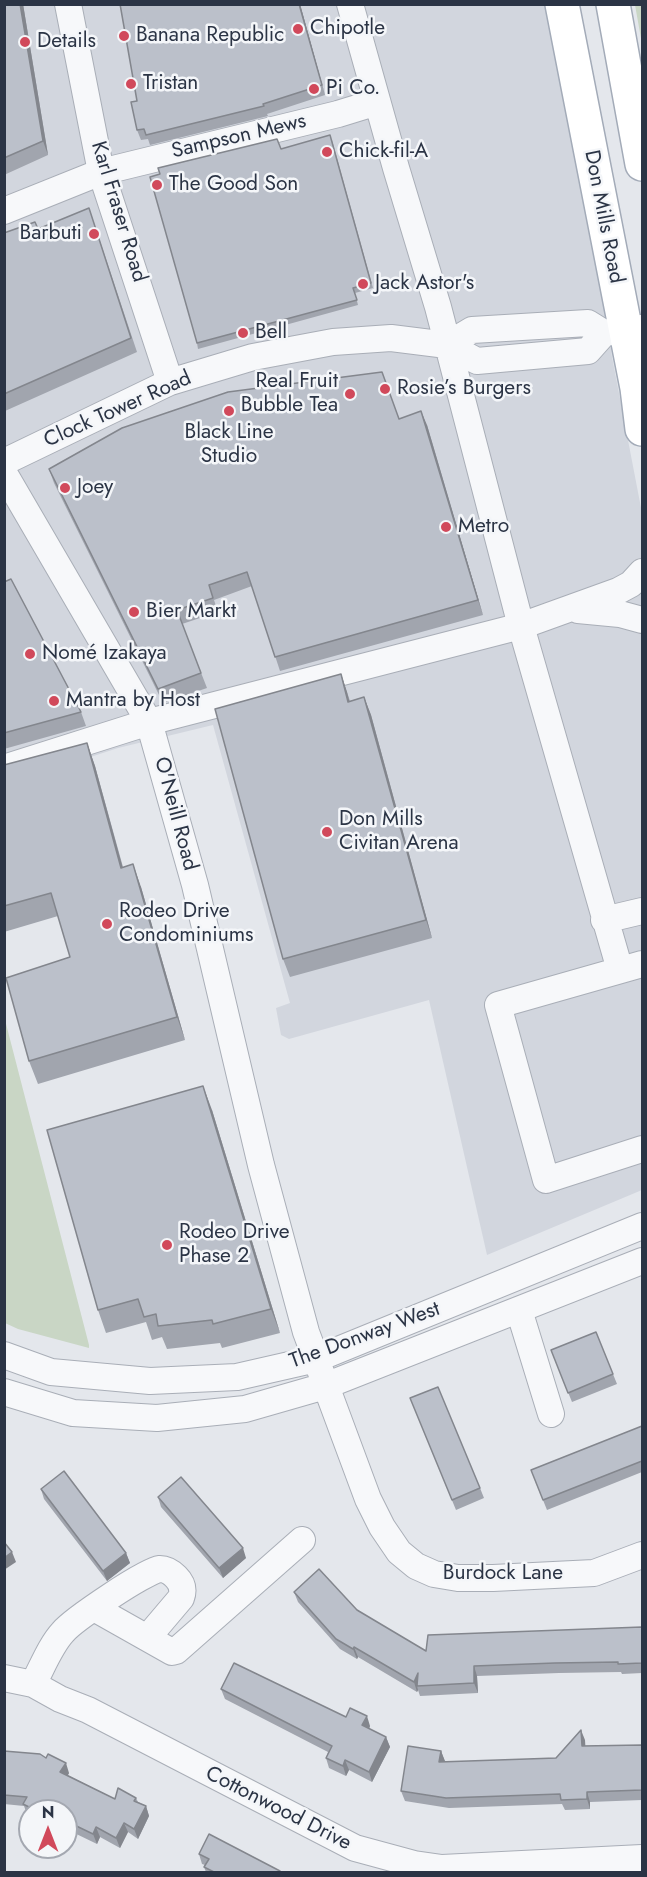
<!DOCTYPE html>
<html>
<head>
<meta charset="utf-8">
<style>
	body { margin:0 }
	#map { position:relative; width:647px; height:1877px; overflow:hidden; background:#e4e7ec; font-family:Jost,sans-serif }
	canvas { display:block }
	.frame { position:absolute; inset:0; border:6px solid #2b3445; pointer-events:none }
	.north { position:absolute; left:18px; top:1799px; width:60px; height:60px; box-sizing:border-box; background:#f4f6f9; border:2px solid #a4a8b1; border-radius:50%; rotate:0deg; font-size:16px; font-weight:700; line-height:24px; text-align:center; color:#2b3445 }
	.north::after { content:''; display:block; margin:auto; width:21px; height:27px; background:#d1495b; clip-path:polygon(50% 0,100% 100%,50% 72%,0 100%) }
</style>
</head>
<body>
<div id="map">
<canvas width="647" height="1877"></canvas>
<div class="frame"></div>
<div class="north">N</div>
</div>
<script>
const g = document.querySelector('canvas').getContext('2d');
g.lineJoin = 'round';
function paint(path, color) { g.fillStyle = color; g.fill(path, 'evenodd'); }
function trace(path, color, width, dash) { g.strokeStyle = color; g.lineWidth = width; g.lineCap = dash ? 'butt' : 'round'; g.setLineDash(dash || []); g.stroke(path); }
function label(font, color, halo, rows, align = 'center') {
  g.font = font + ' Jost,sans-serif'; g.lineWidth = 5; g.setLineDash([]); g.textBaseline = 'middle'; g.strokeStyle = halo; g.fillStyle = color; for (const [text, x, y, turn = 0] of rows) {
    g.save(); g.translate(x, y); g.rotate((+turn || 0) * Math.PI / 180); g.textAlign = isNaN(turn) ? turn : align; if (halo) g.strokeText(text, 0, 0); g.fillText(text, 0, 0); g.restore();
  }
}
paint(new Path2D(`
	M5 5H546L603 288 612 357 642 513V1190L487 1255 429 1000 289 1039 281 1035 276 1008 290 1003 213 725 118 748 5 785Z`), '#d2d6de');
paint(new Path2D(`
	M635 5H642V44Z
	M4 1016 89 1345V1348L18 1329 5 1323Z`), '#c9d6c5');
const minor = new Path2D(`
	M68 4 101 172 170 382
	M350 4 396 168 438 307 521 626 620 970
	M4 211 101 172 338 114 377 102
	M447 345 472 330 588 323 604 333 642 328
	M4 462 170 382 253 357 333 342 391 338 447 345 477 361 588 351 604 333
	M4 473 149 722 195 885 261 1165 306 1332 368 1499 382 1527 399 1552 416 1566 434 1574 458 1578H493L594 1573 642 1555
	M578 610 620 614 642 620
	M4 768 149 722 521 626 618 591 631 584 642 572
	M604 920 642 911
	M642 964 498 1005 546 1180 642 1149
	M519 1310 551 1414
	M4 1355 51 1372 150 1381 237 1377 316 1359 642 1226
	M4 1392 73 1413 157 1418 245 1409 325 1386 642 1261
	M94 1608 172 1652 176 1651 302 1540
	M4 1678 33 1684 60 1699 88 1710 355 1848 414 1864 442 1868 642 1858
	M33 1684C42 1668 50 1646 63 1632 73 1620 145 1571 160 1569 166 1569 172 1573 176 1577 182 1583 184 1590 181 1598L148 1637`);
const major = new Path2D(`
	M562 4 637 388 642 429
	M613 4 642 164`);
trace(minor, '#a9aeb7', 28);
trace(major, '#a3abb8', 36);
trace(minor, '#f7f8fa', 26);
trace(major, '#fff', 33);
paint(new Path2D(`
	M4 4H23L48 155 4 175Z
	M120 4H300L325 95 267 114 268 116 150 145 148 139 141 140 137 130V101Z
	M332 140 373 288 355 293 358 305 198 349 197 343 281 149Z
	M94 223 137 352 5 411 4 233Z
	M399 419 427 425 483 615 280 671 252 586 214 600 218 612 182 624 207 688 163 703 54 483 49 469Z
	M4 582 81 712 86 726 4 749Z
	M341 674 350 701 364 697 371 715 432 938 290 977 283 959Z
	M87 743 95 766 123 867 141 887 185 1040 38 1084 29 1061 70 957 58 916 4 932V765Z
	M212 1110 280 1333 222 1348 220 1343 167 1349 162 1337 152 1340 146 1322 106 1333 98 1310Z
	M596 1332 617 1384 572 1402 551 1350Z
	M410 1398 480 1488 484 1498 456 1510Z
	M642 1426V1472L547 1510 531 1470Z
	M41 1489 126 1553 130 1563 107 1581 44 1499Z
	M158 1497 246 1558 223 1578 161 1507Z
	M294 1592 357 1610 426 1651 642 1627V1673L622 1674 621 1672 559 1673 477 1676 478 1693 420 1696 418 1690 417 1692 358 1657 357 1659 340 1649 298 1602Z
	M221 1689 346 1717 370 1726 369 1729 386 1737 390 1747 372 1782 349 1770 346 1776 329 1768 326 1758 328 1752 225 1699Z
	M585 1740V1746L642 1745V1800L590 1802V1809L565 1810 562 1804 449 1808 405 1801 401 1791 441 1751 445 1762 556 1758Z
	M4 1751 69 1773 68 1775 115 1799 136 1798 138 1802 146 1806 149 1816 138 1839 128 1832 120 1848 100 1837 97 1844 66 1829V1811H30V1816L27 1814 24 1806 4 1804Z
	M199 1854 280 1871 281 1872H206L204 1867 205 1865 202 1864Z`), '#a1a5ae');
paint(new Path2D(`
	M20 4H23L48 155 43 141Z
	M299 4H300L325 95 322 85Z
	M421 411 427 425 483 615 478 600Z
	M341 674 347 692 354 720 348 702Z
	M364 697 371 715 432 938 426 920Z
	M87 743 95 766 129 891 121 868Z
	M133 864 141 887 185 1040 177 1017Z
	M203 1086 212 1110 280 1333 271 1309Z
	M243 1548 246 1558 223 1578 219 1568Z
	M12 1552 16 1562 4 1570V1558Z
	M126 1553 130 1563 107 1581 103 1571Z
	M354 1647 358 1657 357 1659 353 1649Z
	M474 1666 477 1676 478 1693 474 1683Z
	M418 1673 417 1686 418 1690 417 1692 414 1682Z
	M367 1716 370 1726 366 1735 362 1725Z
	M581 1730 585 1740 586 1756 582 1746Z
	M386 1737 390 1747 372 1782 369 1772Z
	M441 1751 445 1761 443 1772 439 1762Z
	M345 1760 349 1770 346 1776 343 1766Z
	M66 1763 69 1773 64 1782 60 1772Z
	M587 1792 590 1802V1809L587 1799Z
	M146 1806 149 1816 138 1839 134 1829Z
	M124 1823 128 1832 120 1848 116 1838Z
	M96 1827 100 1837 97 1844 93 1834Z`), '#83868d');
const building = new Path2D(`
	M4 4H20L43 141 4 158Z
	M120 4H299L322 85 263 104 264 106 146 135 144 129 137 130 131 102 137 101Z
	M330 135 371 283 353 288 357 300 197 343 150 177 160 174 158 168 277 139 281 149Z
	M89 208 131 338 4 394V233L35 222 38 229Z
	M382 372 399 419 421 411 478 600 275 657 247 572 209 585 213 598 177 610 201 673 158 689 49 469 122 428 228 392Z
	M11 579 81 712 4 733V582Z
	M341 674 348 702 364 697 426 920 283 959 215 709Z
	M87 743 121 868 133 864 177 1017 29 1061 6 978 70 957 51 893 4 906V765Z
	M203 1086 271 1309 213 1324 212 1320 158 1326 156 1314 144 1317 138 1299 98 1310 47 1130Z
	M596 1332 613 1374 568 1393 551 1350Z
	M438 1387 480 1488 452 1500 410 1398Z
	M642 1426V1461L543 1500 531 1470Z
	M64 1471 126 1553 103 1571 41 1489Z
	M181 1477 243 1548 219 1568 158 1497Z
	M4 1542 12 1552 4 1558Z
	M319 1569 357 1610 426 1651 428 1635 642 1627V1663L618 1664V1662L555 1663 474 1666V1683L417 1686 418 1673 414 1682 354 1647 353 1649 336 1639 294 1592Z
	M234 1663 346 1717 350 1708 367 1716 362 1725 386 1737 369 1772 345 1760 343 1766 326 1758 332 1746 221 1689Z
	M581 1730 582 1746 642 1745V1790L587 1792V1799L561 1800 560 1794 446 1798 401 1791 408 1746 441 1751 439 1762 556 1758Z
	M4 1751 40 1754 46 1758 48 1754 66 1763 60 1772 115 1799 118 1788 136 1798 134 1801 146 1806 134 1829 124 1823 116 1838 96 1827 93 1834 66 1821V1811H37L23 1804 27 1797 4 1795Z
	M209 1834 280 1871 279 1872H214L204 1867 209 1859 199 1854Z`);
paint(building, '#bbc0ca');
trace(building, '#83868d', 1.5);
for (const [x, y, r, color] of [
	[298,29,6,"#d1495b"],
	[124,36,6,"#d1495b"],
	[25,42,6,"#d1495b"],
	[131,84,6,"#d1495b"],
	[314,89,6,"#d1495b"],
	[327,152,6,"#d1495b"],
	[157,185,6,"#d1495b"],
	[94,234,6,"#d1495b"],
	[363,284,6,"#d1495b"],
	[243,333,6,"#d1495b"],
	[385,389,6,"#d1495b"],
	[350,394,6,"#d1495b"],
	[229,411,6,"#d1495b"],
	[65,488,6,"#d1495b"],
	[446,527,6,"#d1495b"],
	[134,612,6,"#d1495b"],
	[30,654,6,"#d1495b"],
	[54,701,6,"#d1495b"],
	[327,832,6,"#d1495b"],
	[107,924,6,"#d1495b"],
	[167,1245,6,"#d1495b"]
]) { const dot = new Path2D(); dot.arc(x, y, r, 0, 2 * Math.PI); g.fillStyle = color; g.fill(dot); trace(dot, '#f4f6f9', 2); }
label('21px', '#2b3445', '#f4f6f9', [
	["Chipotle",310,29],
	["Banana Republic",136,36],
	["Details",37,42],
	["Tristan",143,84],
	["Pi Co.",326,89],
	["Chick-fil-A",339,152],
	["The Good Son",169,185],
	["Barbuti",82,234,"right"],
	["Jack Astor's",375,284],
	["Bell",255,333],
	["Real Fruit",338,382,"right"],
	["Bubble Tea",338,406,"right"],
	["Rosie’s Burgers",397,389],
	["Black Line",229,433,"center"],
	["Studio",229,457,"center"],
	["Joey",77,488],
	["Metro",458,527],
	["Bier Markt",146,612],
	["Nomé Izakaya",42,654],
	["Mantra by Host",66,701],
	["Don Mills",339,820],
	["Civitan Arena",339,844],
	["Rodeo Drive",119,912],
	["Condominiums",119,936],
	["Rodeo Drive",179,1233],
	["Phase 2",179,1257]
], 'left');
label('21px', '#2b3445', '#f4f6f9', [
	["Sampson Mews",239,137,-13],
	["Karl Fraser Road",118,212,73],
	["Don Mills Road",603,217,79],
	["Clock Tower Road",118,410,-24],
	["O'Neill Road",175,814,75],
	["The Donway West",365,1336,-20],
	["Burdock Lane",503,1574],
	["Cottonwood Drive",278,1809,27]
]);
</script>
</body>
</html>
